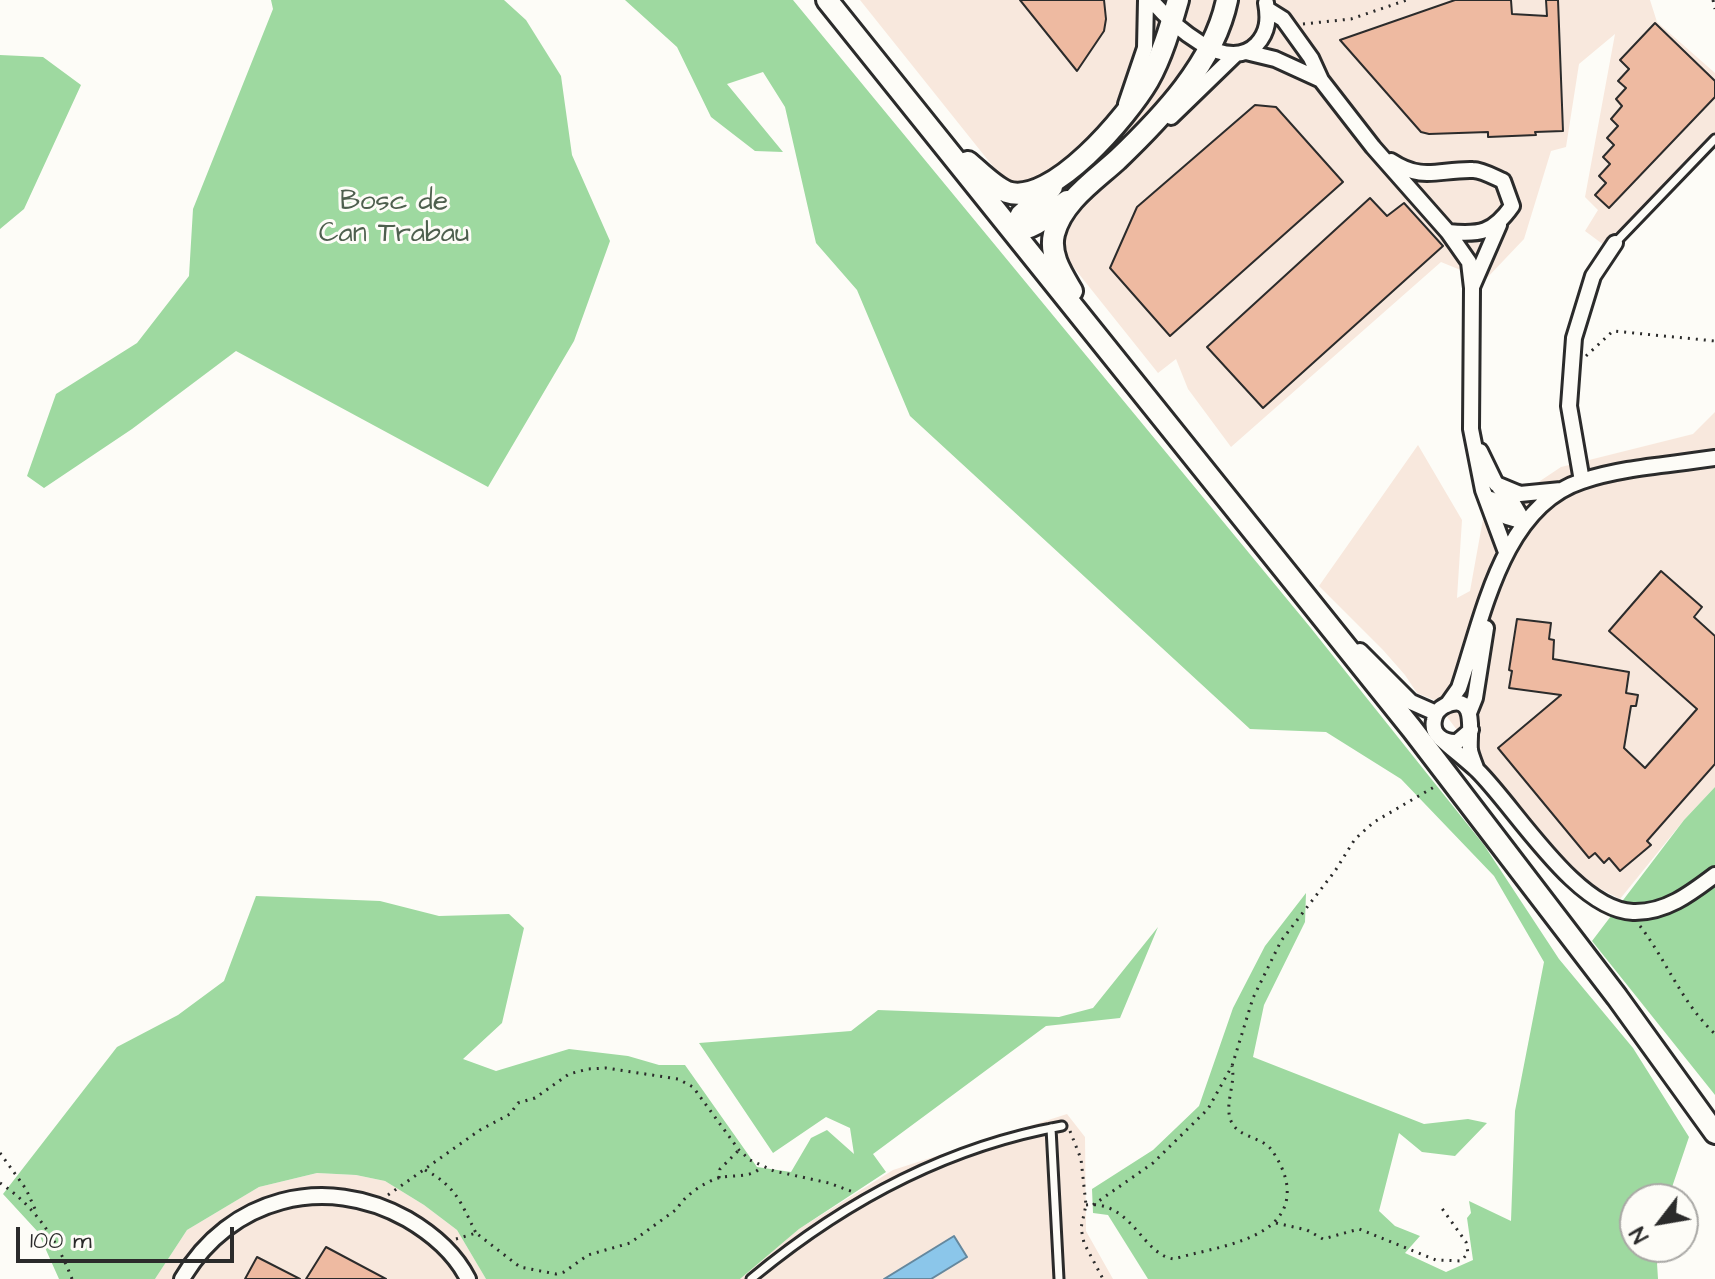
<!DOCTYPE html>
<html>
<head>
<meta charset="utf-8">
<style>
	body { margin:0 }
	#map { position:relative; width:1715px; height:1279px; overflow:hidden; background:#fdfcf7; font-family:"Architects Daughter",sans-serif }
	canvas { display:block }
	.north { position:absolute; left:1619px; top:1183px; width:80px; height:80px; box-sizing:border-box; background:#fdfcf7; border:2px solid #a9a8a5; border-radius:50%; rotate:239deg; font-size:22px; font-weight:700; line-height:32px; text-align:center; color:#2b2b2b }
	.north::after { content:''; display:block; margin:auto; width:28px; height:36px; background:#2b2b2b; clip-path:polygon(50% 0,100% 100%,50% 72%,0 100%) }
	.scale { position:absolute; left:16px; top:1227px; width:218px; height:36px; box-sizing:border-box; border:4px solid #2b2b2b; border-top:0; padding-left:10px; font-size:24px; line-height:28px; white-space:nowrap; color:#2b2b2b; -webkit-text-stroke:6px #fdfcf7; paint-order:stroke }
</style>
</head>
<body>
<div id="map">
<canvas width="1715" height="1279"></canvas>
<div class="north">N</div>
<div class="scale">100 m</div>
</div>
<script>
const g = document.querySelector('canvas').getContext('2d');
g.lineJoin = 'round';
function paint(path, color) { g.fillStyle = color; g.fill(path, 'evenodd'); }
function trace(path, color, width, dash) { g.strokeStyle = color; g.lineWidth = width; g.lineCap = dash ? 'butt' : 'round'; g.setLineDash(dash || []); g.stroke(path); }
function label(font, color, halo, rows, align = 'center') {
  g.font = font + ' "Architects Daughter",sans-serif'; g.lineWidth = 6; g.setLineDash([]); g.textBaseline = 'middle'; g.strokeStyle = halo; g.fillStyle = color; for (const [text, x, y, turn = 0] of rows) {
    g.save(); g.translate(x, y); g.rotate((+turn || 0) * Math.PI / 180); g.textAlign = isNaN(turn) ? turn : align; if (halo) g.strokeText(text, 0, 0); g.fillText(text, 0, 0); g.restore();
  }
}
paint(new Path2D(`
	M860 0H1650L1657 22 1715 73V146L1627 236 1616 254 1585 231 1598 210 1585 197 1615 34 1579 64 1566 147 1551 151 1524 239 1485 280 1441 262 1231 447 1188 389 1176 359 1158 373Z
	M1715 412V787L1684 820 1620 899 1591 884 1566 861 1480 760 1434 700 1417 693 1405 675 1383 650 1319 586 1418 445 1462 520 1457 598 1470 591 1483 519 1561 467 1693 434Z
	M1067 1114 1085 1137 1086 1231 1113 1279H740L799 1229 893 1170Z
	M317 1173 356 1175 385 1181 424 1205 457 1230 486 1279H155L187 1230 259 1187Z`), '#f8e8dd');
paint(new Path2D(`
	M271 0H504L526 20 561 76 572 155 610 241 574 341 488 487 236 351 132 429 44 488 27 476 56 394 137 343 189 276 193 209 273 9Z
	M625 0H793L1310 627 1484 845 1559 959 1633 1048 1689 1137 1668 1199H1635V1247H1656L1658 1279H1148L1108 1215 1093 1213 1092 1189 1153 1150 1199 1106 1233 1008 1265 946 1306 893 1305 922 1264 1005 1253 1057 1424 1124 1468 1119 1487 1123 1455 1156 1422 1152 1399 1133 1379 1211 1395 1226 1420 1236 1405 1253 1446 1272 1473 1260 1467 1218 1471 1213 1469 1201 1511 1221 1515 1111 1544 962 1494 876 1401 779 1326 732 1250 729 910 416 857 290 816 243 785 107 763 72 727 84 783 152 755 151 711 117 677 47Z
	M0 55 43 57 81 85 24 209 0 229Z
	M1715 787V1095L1592 941 1684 820Z
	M256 896 380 901 439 916 509 914 524 928 502 1023 463 1059 496 1071 569 1049 628 1056 659 1065H685L757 1167 791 1172 811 1138 827 1130 854 1154 850 1128 826 1117 773 1153 699 1043 851 1031 878 1010 1059 1017 1093 1008 1158 927 1120 1018 1046 1026 873 1154 886 1172 799 1229 740 1279H486L457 1230 424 1205 385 1181 356 1175 317 1173 259 1187 187 1230 155 1279H59L38 1232 3 1194 117 1047 178 1015 224 981Z`), '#9ed9a0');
const water = new Path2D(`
	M954 1236 967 1257 931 1279H884Z`);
paint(water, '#8bc6ea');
trace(water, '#65889e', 2);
const building = new Path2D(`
	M1020 0H1104L1106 19 1104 31 1077 71Z
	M1455 0H1511L1512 14 1547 16 1546 0H1558L1563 131 1535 132 1536 135 1488 137V132L1429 134 1421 132 1340 40Z
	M1655 23 1715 81V97L1609 208 1595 195 1606 183 1599 176 1610 164 1603 157 1614 145 1607 138 1618 126 1611 119 1622 106 1616 99 1626 88 1618 81 1629 69 1620 60Z
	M1255 105 1276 107 1343 182 1170 336 1110 268 1137 207Z
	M1370 198 1387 216 1404 203 1443 246 1263 408 1207 347Z
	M1661 571 1702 607 1694 617 1715 636V764L1647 841 1651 845 1620 871 1609 858 1604 863 1595 853 1589 858 1498 748 1561 695 1509 688 1512 671 1509 670 1517 619 1551 623 1549 639 1554 640 1553 659 1629 672 1626 693 1638 695 1636 706H1631L1624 748 1645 768 1697 709 1609 631Z
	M326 1247 386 1279H306Z
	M257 1257 300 1279H245Z`);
paint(building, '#eebaa1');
trace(building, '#2b2b2b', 2);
const lane = new Path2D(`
	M1615 243 1715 139
	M1051 1128 1059 1279
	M751 1279C841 1204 945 1147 1062 1126`);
const street = new Path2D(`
	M1151 0C1171 23 1226 76 1257 44 1268 32 1269 19 1266 3
	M1267 9 1283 19 1311 58 1321 80 1373 147 1448 232 1469 262 1472 288 1471 429 1483 490 1506 552
	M1246 52 1275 59 1321 80
	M1126 104 1145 48 1146 0
	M1171 117 1236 54
	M1391 161C1423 182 1439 169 1473 170 1482 170 1494 177 1503 181L1512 206C1493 233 1480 235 1448 232
	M1472 287 1499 225
	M1480 451 1496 484 1520 494 1561 490
	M1582 481 1569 406 1574 338 1593 276 1615 243
	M1499 487 1514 505 1524 522
	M1491 499 1507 517 1524 522
	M1360 651 1411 702 1436 713
	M1447 705 1459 688C1483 617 1502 507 1582 481 1624 467 1671 465 1715 458
	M1469 713 1475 698 1486 628
	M1471 730 1457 742C1444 743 1431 735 1434 720 1435 713 1440 708 1446 705 1479 692 1468 736 1470 750 1471 756 1474 762 1476 768
	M1440 738C1452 749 1465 759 1477 770 1515 807 1576 910 1633 912 1665 913 1690 894 1715 875
	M182 1279C229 1198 325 1173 407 1219 431 1233 455 1253 468 1279`);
const secondary = new Path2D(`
	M827 0 1412 729 1617 997 1715 1133
	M968 162C979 171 993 186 1007 192 1052 207 1128 115 1148 81 1162 56 1170 28 1178 0
	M1013 231C1036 229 1048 215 1067 201
	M1013 231 1021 215 1052 187
	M1072 291C1062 274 1049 255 1054 234 1062 202 1094 181 1117 160 1162 117 1214 63 1227 0`);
trace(lane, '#2b2b2b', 13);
trace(street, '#2b2b2b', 20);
trace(secondary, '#2b2b2b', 26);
trace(new Path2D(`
	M1713 0 1715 9
	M1303 24 1351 19 1407 0
	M1586 356 1613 331 1715 341
	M1640 926C1667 961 1681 1002 1715 1034
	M1070 1131 1081 1159 1086 1205 1081 1228 1084 1243 1103 1279
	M0 1153 26 1189 35 1209
	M425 1170C456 1186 461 1203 476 1233
	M719 1178 720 1169 739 1150
	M0 1183C35 1206 57 1240 72 1279
	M388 1195 480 1130 510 1114 518 1103 535 1098 569 1074 588 1069 606 1068 678 1079 693 1087 739 1150 750 1160 774 1171 829 1183 856 1193
	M1086 1205C1132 1200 1142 1255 1174 1259 1212 1247 1292 1241 1287 1187 1286 1174 1278 1158 1270 1148 1258 1136 1238 1137 1231 1121 1224 1104 1236 1084 1232 1066
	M1093 1205 1153 1163 1208 1109 1232 1066 1253 998 1281 941 1335 871 1355 839 1374 822 1434 787
	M1276 1223 1307 1230 1323 1239 1359 1229 1436 1260 1461 1261 1468 1253 1466 1242 1441 1207
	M456 1239 476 1233 520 1267 556 1274 564 1272 588 1255 630 1243 677 1209C684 1196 703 1183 718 1178 733 1174 751 1179 761 1167`), '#2b2b2b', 3, [2, 6]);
trace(lane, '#fdfcf7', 7);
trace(street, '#fdfcf7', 14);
trace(secondary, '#fdfcf7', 20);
label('28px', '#4e5f4e', '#fdfcf7', [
	["Bosc de",394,203],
	["Can Trabau",394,235]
]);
</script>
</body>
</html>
